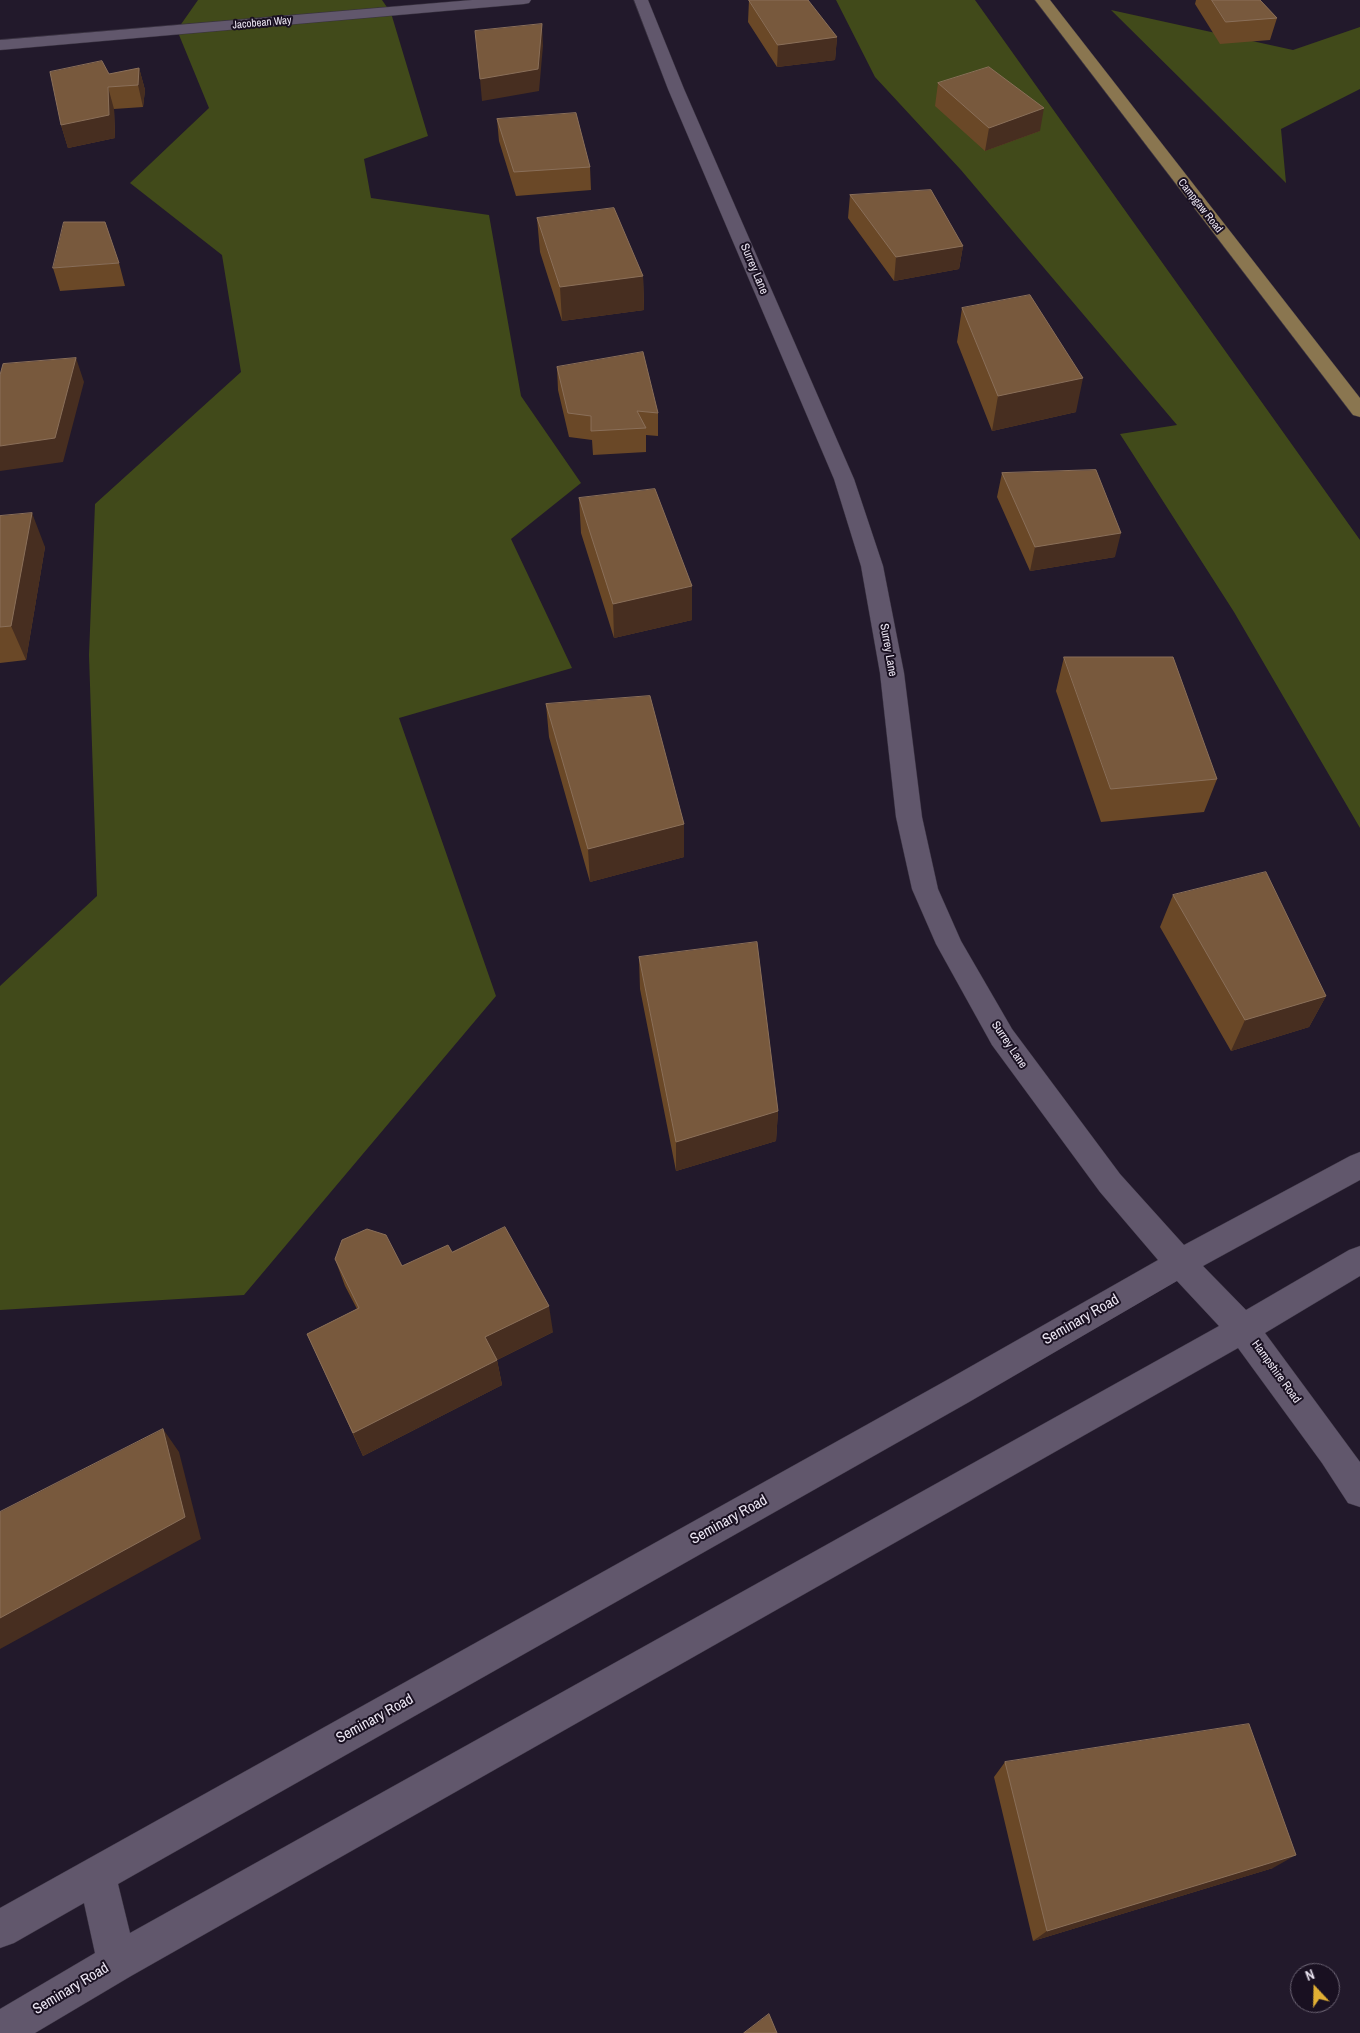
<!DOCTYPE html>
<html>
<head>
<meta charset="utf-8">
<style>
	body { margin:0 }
	#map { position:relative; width:1360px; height:2033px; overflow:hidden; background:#22192b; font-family:"Archivo Narrow",sans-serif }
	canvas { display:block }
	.north { position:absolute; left:1290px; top:1963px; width:50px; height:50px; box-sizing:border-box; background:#191021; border:1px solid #6d6575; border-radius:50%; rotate:339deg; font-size:14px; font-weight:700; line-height:20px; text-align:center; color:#ebe5f2 }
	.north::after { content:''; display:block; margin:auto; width:18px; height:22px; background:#e1af34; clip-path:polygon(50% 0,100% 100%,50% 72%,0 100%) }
</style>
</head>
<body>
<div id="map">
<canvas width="1360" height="2033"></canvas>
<div class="north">N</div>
</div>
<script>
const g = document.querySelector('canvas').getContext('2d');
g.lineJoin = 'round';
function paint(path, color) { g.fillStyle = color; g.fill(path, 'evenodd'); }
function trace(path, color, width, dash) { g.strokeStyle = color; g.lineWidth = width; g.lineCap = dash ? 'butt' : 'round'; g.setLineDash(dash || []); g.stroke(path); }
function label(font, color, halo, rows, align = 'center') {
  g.font = font + ' "Archivo Narrow",sans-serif'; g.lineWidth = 4; g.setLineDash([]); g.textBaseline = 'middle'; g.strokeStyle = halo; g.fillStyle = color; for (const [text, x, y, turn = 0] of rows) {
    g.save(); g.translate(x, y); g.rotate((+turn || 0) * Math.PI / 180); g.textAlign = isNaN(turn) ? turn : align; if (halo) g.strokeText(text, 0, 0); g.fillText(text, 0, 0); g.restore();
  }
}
paint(new Path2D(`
	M198 0H382L391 13 428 136 364 159 371 198 489 215 521 396 581 483 511 539 572 668 399 718 496 996 244 1295 0 1310V986L97 896 89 655 95 504 241 372 222 255 130 183 209 108 177 30Z
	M836 0H975L1360 540V828L1234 612 1120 434 1177 425 961 170 875 77Z
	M1111 10 1293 50 1360 27V89L1281 129 1286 183Z`), '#414a1a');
const minor = new Path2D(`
	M472 0H531L529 3 524 4 0 50V40Z
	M634 0H648L684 89 854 479 883 566 904 673 922 817 938 889 961 941 1012 1029 1120 1174 1184 1245 1350 1156 1360 1152V1180L1203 1266 1246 1310 1349 1250 1360 1246V1276L1265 1333 1360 1462V1507L1348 1503 1322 1463 1238 1348 131 1976 35 2033H0V2009L95 1953 84 1903 14 1943 0 1948V1908L947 1380 1158 1260 1100 1192 992 1045 936 944 912 889 896 817 880 673 861 566 834 479 668 89ZM1177 1281 1219 1326 130 1933 118 1884 969 1402Z`);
const major = new Path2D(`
	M1035 0H1050L1360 398V417L1353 415Z`);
trace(minor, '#393240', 1);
trace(major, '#393240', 1);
paint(minor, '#61576c');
paint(major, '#8a7650');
paint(new Path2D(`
	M749 0 837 37 835 60 777 67 748 22Z
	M1196 0H1260L1277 18 1270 40 1220 44 1195 4Z
	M139 68 145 90 143 107 114 109 115 138 68 148 61 125 109 74Z
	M938 83 1040 131 985 151 935 106Z
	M497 119 590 167 591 190 516 196 499 141Z
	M850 195 963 246 959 269 894 281 848 218Z
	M537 218 643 276 644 310 562 321 540 252Z
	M119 263 125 286 60 291 53 268Z
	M962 308 1076 412 992 431 957 342Z
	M557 367 658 413V436L646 435V452L593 455 592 440 569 437 558 390Z
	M1002 473 1115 557 1030 571 997 497Z
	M579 498 692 620 614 638 581 533Z
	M0 516 45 547 26 660 0 663Z
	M1064 657 1217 779 1204 812 1101 822 1056 691Z
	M546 704 684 824V857L590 882 549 737Z
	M1173 895 1326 996 1309 1027 1231 1051 1160 927Z
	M639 957 778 1111 776 1141 676 1171 640 989Z
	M452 1252 553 1332 497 1360 502 1385 363 1456 307 1334 357 1309 345 1286 335 1259 402 1266Z
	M1005 1762 1273 1868 1033 1941 994 1777Z`), '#6a4827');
paint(new Path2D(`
	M542 24 543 46 539 91 482 101 480 79Z
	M837 37 835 60 777 67 778 45Z
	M139 68 145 90 143 107 138 85Z
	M108 87 114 109 115 138 68 148 61 125Z
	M1044 108 1040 131 985 151 989 128Z
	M963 246 959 269 894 281 896 257Z
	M643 276 644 310 562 321 560 287Z
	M76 358 84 382 63 462 0 471V446Z
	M1083 378 1076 412 992 431 998 396Z
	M32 513 45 547 26 660 11 626Z
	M1121 533 1115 557 1030 571 1035 547Z
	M692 586V620L614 638 613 604Z
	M684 824V857L590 882 588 849Z
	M1326 996 1309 1027 1231 1051 1245 1020Z
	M778 1111 776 1141 676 1171V1142Z
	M549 1306 553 1332 497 1360 502 1385 363 1456 353 1433 485 1337Z
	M163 1429 179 1452 201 1539 0 1649V1618Z
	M1296 1855 1273 1868 1033 1941 1047 1931Z`), '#472e20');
const building = new Path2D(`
	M749 0H808L837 37 778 45Z
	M1212 0H1260L1277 18 1226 22Z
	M542 24 538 69 480 79 475 31Z
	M102 61 109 74 139 68 138 85 108 87 109 115 61 125 50 72Z
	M989 67 1044 108 989 128 938 83Z
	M576 113 590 167 514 172 497 119Z
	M931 190 963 246 896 257 850 195Z
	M614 208 643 276 560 287 537 218Z
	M64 222H105L119 263 53 268Z
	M1030 295 1083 378 998 396 962 308Z
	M643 352 658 413 637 411 646 428 591 431V416L568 413 557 367Z
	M76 358 55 438 0 446V375L3 364Z
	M1096 470 1121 533 1035 547 1002 473Z
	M655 489 692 586 613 604 579 498Z
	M32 513 11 626 0 627V516Z
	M1064 657H1173L1217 779 1111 789Z
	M650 696 684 824 588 849 546 704Z
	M1266 872 1326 996 1245 1020 1173 895Z
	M757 942 778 1111 676 1142 639 957Z
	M505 1227 549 1306 485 1337 497 1360 353 1433 307 1334 359 1308 335 1259 342 1240 367 1229 386 1235 402 1266 448 1245 452 1252Z
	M163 1429 185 1517 0 1618V1512Z
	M1249 1724 1296 1855 1047 1931 1005 1762Z
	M769 2014 777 2033H744Z`);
paint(building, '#78593d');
trace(building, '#8a6f59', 1);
label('11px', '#ebe5f2', '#191021', [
	["Jacobean Way",262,23,-5],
	["Campgaw Road",1200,206,52]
]);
label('12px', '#ebe5f2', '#191021', [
	["Surrey Lane",754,269,67],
	["Surrey Lane",888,650,80],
	["Surrey Lane",1009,1045,56],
	["Hampshire Road",1276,1372,54]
]);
label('15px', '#ebe5f2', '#191021', [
	["Seminary Road",1081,1320,-30],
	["Seminary Road",729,1520,-29],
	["Seminary Road",375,1719,-29],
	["Seminary Road",71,1989,-31]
]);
</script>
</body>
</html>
